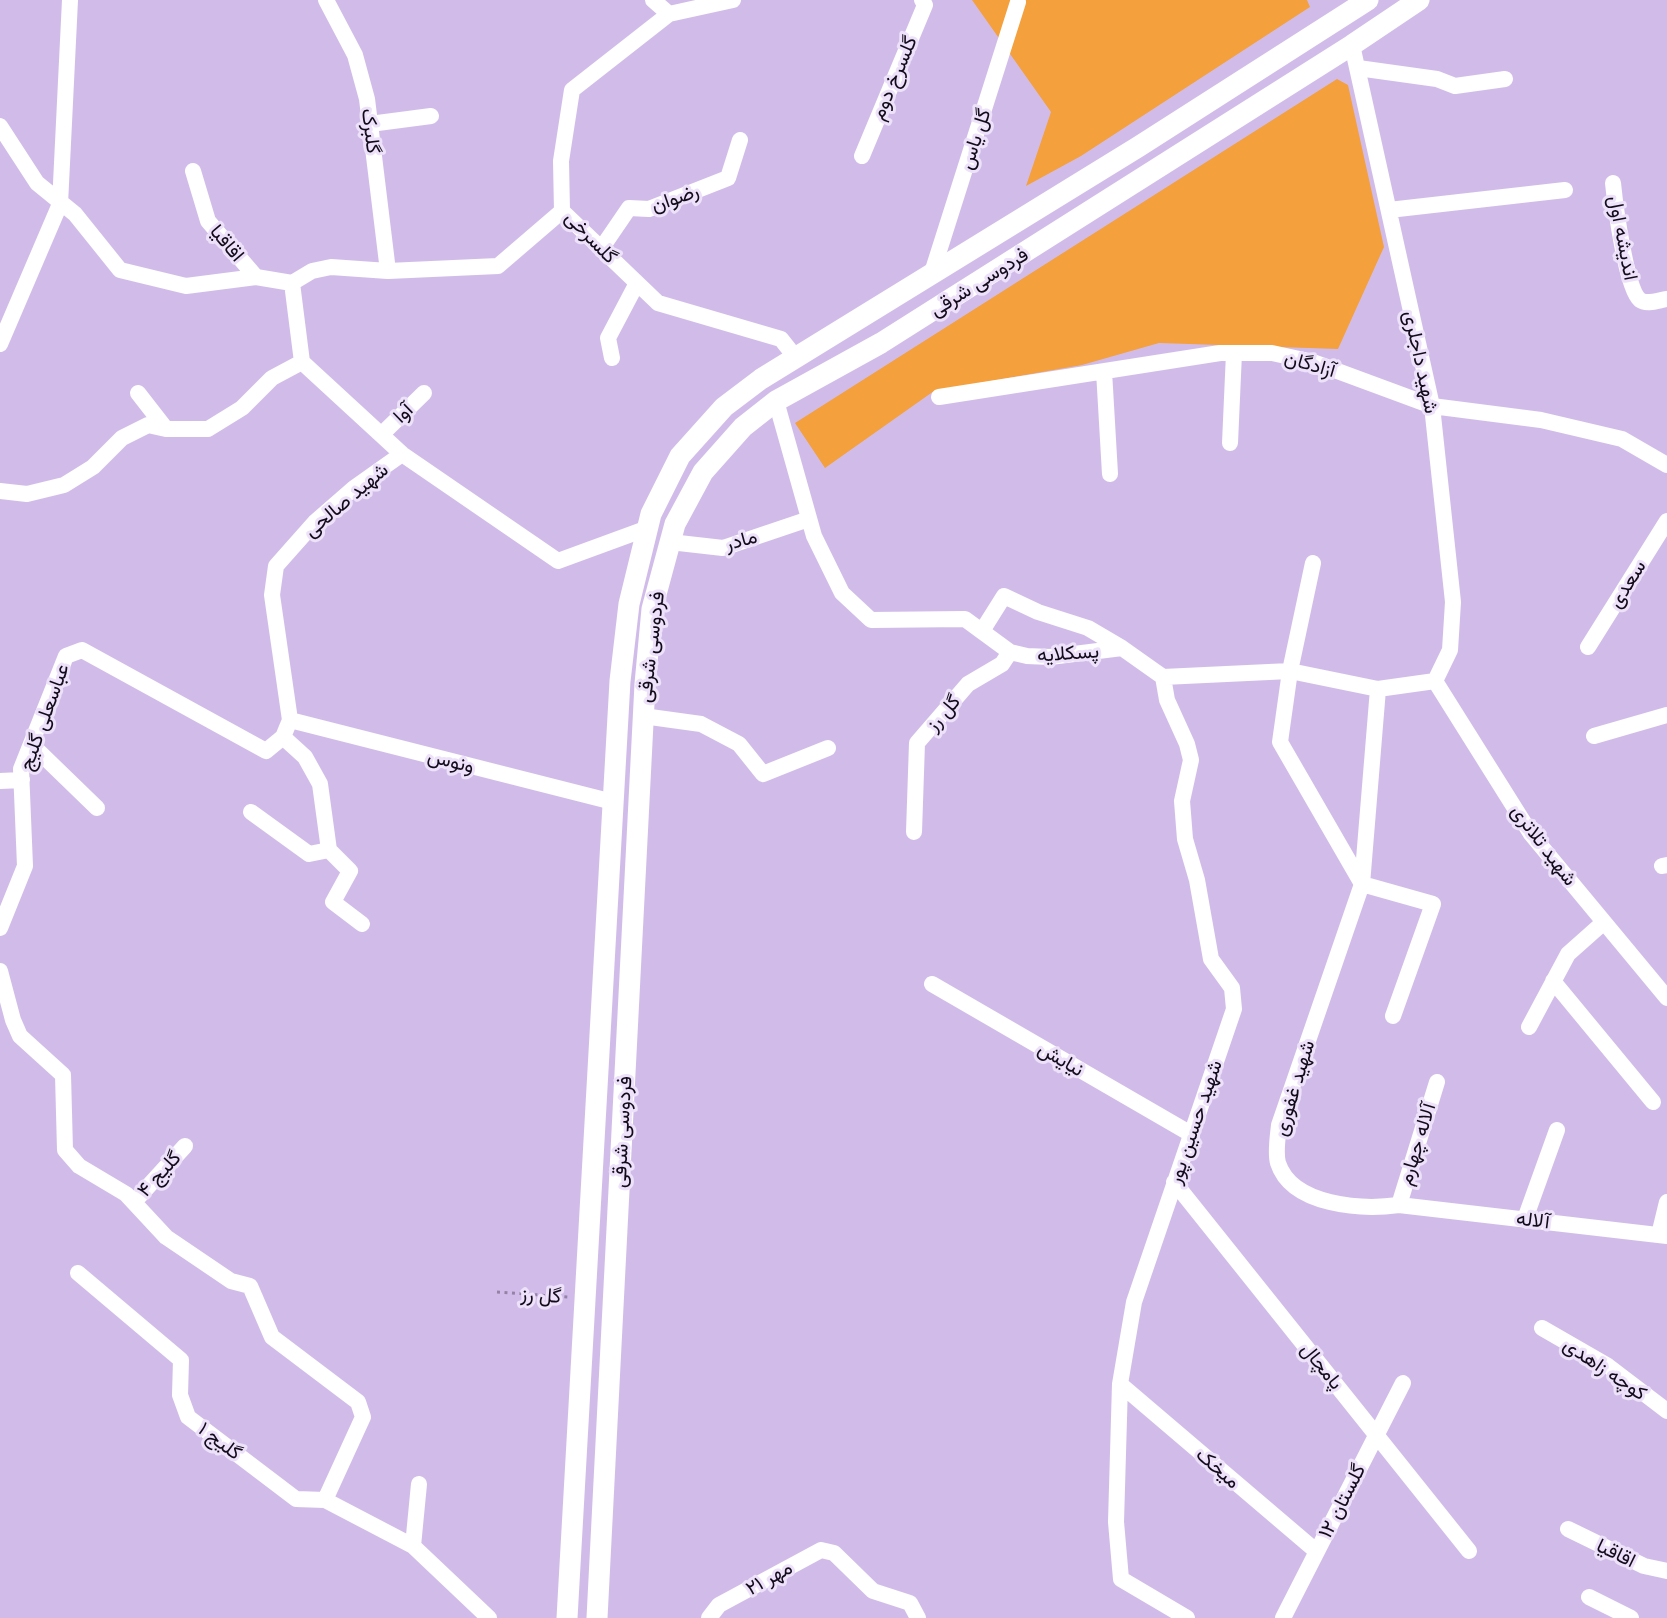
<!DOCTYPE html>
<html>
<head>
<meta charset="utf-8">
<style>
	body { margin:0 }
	canvas { display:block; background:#d1bce9 }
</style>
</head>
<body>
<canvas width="1667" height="1618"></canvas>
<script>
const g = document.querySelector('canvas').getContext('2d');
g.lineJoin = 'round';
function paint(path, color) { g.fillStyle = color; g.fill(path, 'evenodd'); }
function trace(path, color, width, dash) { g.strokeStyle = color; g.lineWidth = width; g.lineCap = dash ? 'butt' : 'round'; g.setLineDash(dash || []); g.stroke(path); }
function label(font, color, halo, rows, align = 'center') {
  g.font = font + ' Lato,Vazirmatn,sans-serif'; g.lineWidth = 6; g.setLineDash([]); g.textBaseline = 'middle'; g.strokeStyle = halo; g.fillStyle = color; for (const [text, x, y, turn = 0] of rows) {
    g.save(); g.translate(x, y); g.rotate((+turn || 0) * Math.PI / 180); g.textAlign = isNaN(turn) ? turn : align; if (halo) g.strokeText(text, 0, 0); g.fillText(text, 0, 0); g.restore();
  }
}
paint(new Path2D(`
	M972 0H1307L1310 7 1081 156 1026 186 1051 112Z
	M1337 79 1348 85 1384 247 1338 349 1159 343 1082 365 934 391 825 468 795 423Z`), '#f4a03d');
trace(new Path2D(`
	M497 1292 568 1297`), '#9483a6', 3, [3, 4.5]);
trace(new Path2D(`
	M326 0 355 55 367 99 388 271
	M653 0 669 14
	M733 0 669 14 572 90 561 161 562 211 658 303 781 339 796 358
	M1352 45 1432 406 1453 602 1450 650 1435 681
	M1358 68 1437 79 1455 86 1505 79
	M370 124 431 116
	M0 126 37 183 75 214 120 270 186 286 256 277 292 283 312 271 331 267 388 271 498 266 562 211
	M862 156 925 5 922 0
	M193 171 208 221 256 277
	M1613 183C1615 203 1626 289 1640 300 1647 305 1659 300 1667 299
	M1389 210 1565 190
	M601 249 629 208 649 209 728 178 740 140
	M931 276 1018 2
	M292 283 302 362 402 454 558 561 648 528
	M0 344 60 204 70 0
	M612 358 608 338 637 283
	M1104 371 1110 474
	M138 393 166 429
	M939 397 1220 353H1272L1313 362 1432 406 1541 420 1622 439 1667 465
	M776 401 814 536 842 593 871 620 965 619 1010 652 1027 656 1050 657 1122 648 1163 677 1290 671 1378 689 1435 681
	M382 434 424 393
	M1230 443 1234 353
	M0 491 27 494 64 485 93 467 122 438 148 425 166 429H208L242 408 272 378 302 362
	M670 542 723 548 809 519
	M1313 563 1290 671 1280 742 1362 884 1433 904 1393 1016
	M982 631 1004 596 1038 612 1088 628 1122 648
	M1588 647 1667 521
	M1163 677 1167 700 1187 744 1191 760 1182 801 1185 839 1197 880 1211 959 1232 988 1234 1009 1134 1302 1120 1384 1116 1522 1121 1579 1187 1618
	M1435 681 1531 834 1667 998
	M1378 689 1362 884 1279 1125C1278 1136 1275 1152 1278 1163 1292 1206 1362 1210 1399 1205L1667 1236
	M643 716 701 724 739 744 763 774 828 748
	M290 720 613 802
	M1594 736 1667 715
	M283 737 305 757 320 784 329 850 350 871 333 902 362 924
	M31 744 97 808
	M0 781 22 780
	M251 812 309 854 329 850
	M914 832 917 743 968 684 1002 664 1010 652
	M1662 866 1667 865
	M0 928 25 866 21 769 66 656 82 650 266 751 283 737 290 720 272 595 276 566 315 522 354 488 402 454
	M0 971 13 1020 20 1036 63 1075 65 1150 79 1166 126 1194 166 1237 231 1281 250 1286 272 1337 358 1402 363 1417 325 1500
	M1553 981 1653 1102
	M932 984 1191 1134
	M1529 1027 1568 954 1604 922
	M1174 1182 1469 1551
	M134 1202 185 1146
	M1399 1205 1437 1082
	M1525 1219 1557 1130
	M1659 1235 1667 1202
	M78 1273 181 1360 180 1395 188 1417 296 1499 325 1500 413 1546 489 1618
	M1542 1328 1608 1366 1667 1411
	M1120 1384 1316 1551
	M1568 1529 1644 1566 1667 1571
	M413 1546 419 1484
	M1589 1597 1631 1618
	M709 1618 719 1605 821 1550 834 1553 873 1591 910 1603 918 1618
	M1283 1618 1403 1383`), '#fff', 16);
trace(new Path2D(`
	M567 1618 620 681 629 604 651 514 680 456 724 407 761 379 1138 147 1368 0
	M597 1618 645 684 652 609 675 524 703 472 743 427 776 401 881 343 1352 45 1419 0`), '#fff', 21);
label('20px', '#130b1b', '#ede2f9', [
	["گلسرخ دوم",894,78,-67],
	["گلبرک",371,131,83],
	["گل یاس",975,139,-72],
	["رضوان",675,198,-19],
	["گلسرخی",591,237,46],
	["اندیشه اول",1623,238,79],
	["اقاقیا",227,243,50],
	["فردوسی شرقی",979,282,-32],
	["شهید داجلری",1421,362,78],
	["آزادگان",1310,364,16],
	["آوا",403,413,-44],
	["شهید صالحی",346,500,-40],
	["مادر",741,540,-15],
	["سعدی",1627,584,-58],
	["فردوسی شرقی",651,647,-83],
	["پسکلایه",1068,653,-4],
	["گل رز",943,713,-49],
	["عباسعلی گلیج",44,717,-70],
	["ونوس",451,761,14],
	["شهید تلاتری",1544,845,53],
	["نیایش",1061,1059,30],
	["شهید غفوری",1294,1088,-73],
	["شهید حسین پور",1195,1122,-71],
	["فردوسی شرقی",622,1132,-87],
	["آلاله چهارم",1417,1144,-73],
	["گلیج ۴",159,1174,-48],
	["آلاله",1533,1220,7],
	["گل رز",541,1295,4],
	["پامچال",1322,1366,51],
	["کوچه زاهدی",1605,1369,34],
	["گلیج ۱",220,1441,37],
	["میخک",1218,1468,41],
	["گلستان ۱۲",1342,1501,-63],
	["اقاقیا",1616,1553,26],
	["مهر ۲۱",769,1578,-29]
]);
</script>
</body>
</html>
